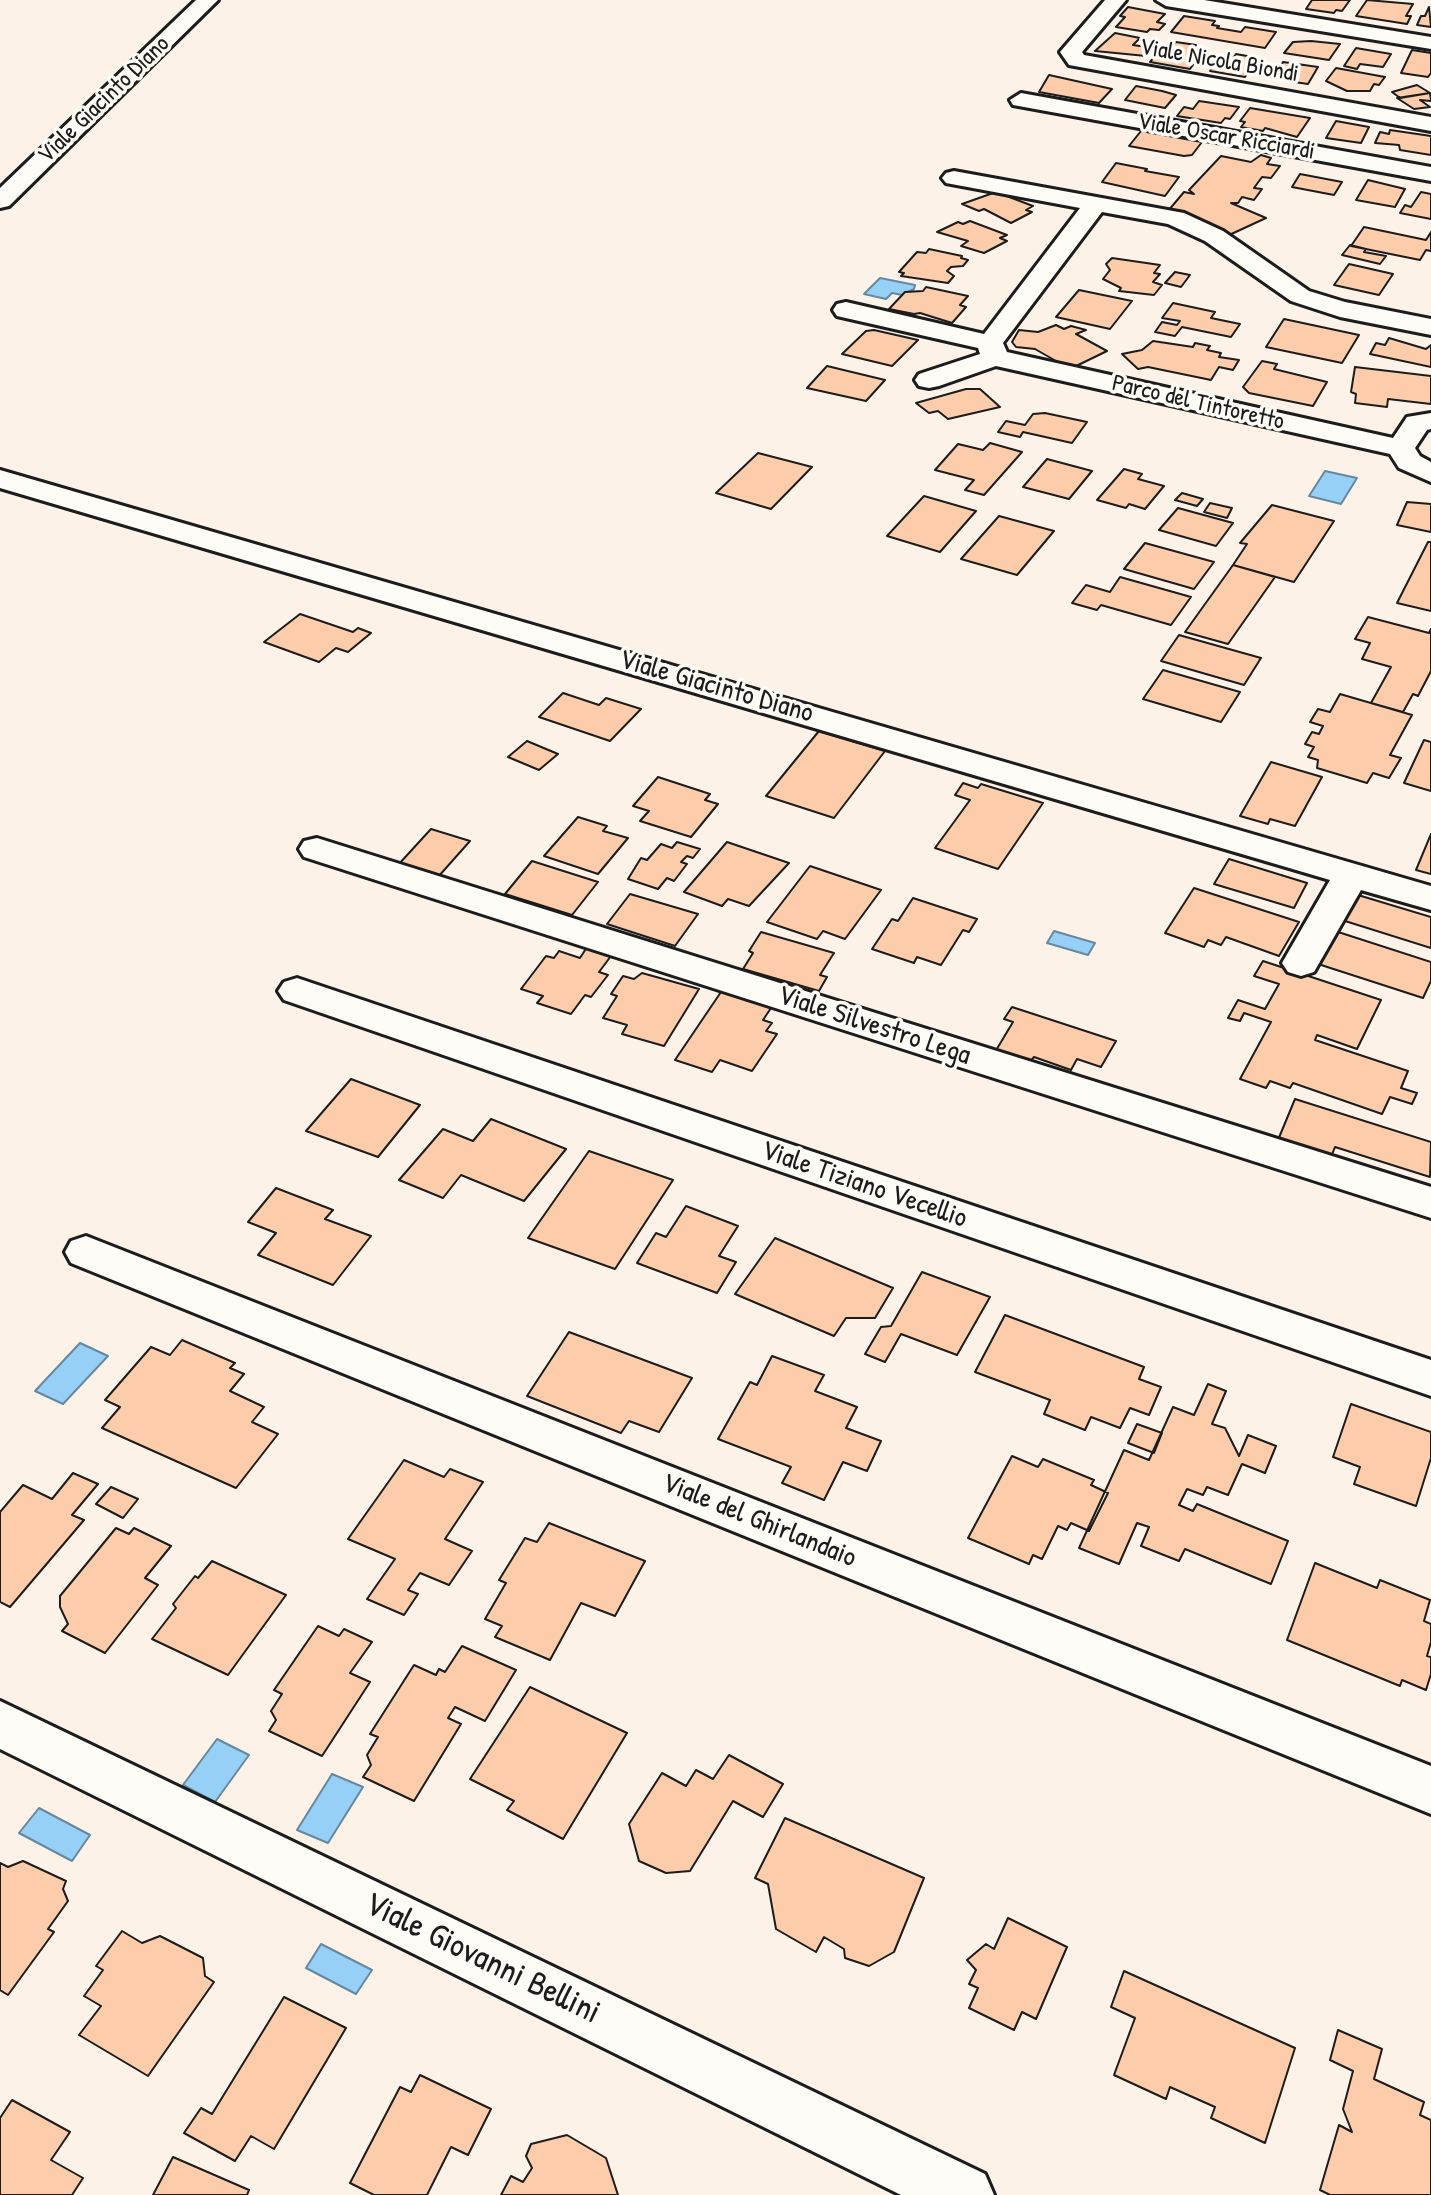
<!DOCTYPE html>
<html>
<head>
<meta charset="utf-8">
<style>
	body { margin:0 }
	canvas { display:block; background:#fdf2e8 }
</style>
</head>
<body>
<canvas width="1431" height="2195"></canvas>
<script>
const g = document.querySelector('canvas').getContext('2d');
g.lineJoin = 'round';
function paint(path, color) { g.fillStyle = color; g.fill(path, 'evenodd'); }
function trace(path, color, width, dash) { g.strokeStyle = color; g.lineWidth = width; g.lineCap = dash ? 'butt' : 'round'; g.setLineDash(dash || []); g.stroke(path); }
function label(font, color, halo, rows, align = 'center') {
  g.font = font + ' "Patrick Hand",sans-serif'; g.lineWidth = 7; g.setLineDash([]); g.textBaseline = 'middle'; g.strokeStyle = halo; g.fillStyle = color; for (const [text, x, y, turn = 0] of rows) {
    g.save(); g.translate(x, y); g.rotate((+turn || 0) * Math.PI / 180); g.textAlign = isNaN(turn) ? turn : align; if (halo) g.strokeText(text, 0, 0); g.fillText(text, 0, 0); g.restore();
  }
}
const water = new Path2D(`
	M880 278 915 285 914 289 902 295 892 293 886 299 864 294Z
	M1325 471 1357 478 1341 504 1309 496Z
	M1054 931 1095 943 1088 955 1047 943Z
	M80 1343 108 1356 63 1404 35 1391Z
	M217 1739 249 1755 215 1802 183 1785Z
	M332 1774 363 1787 328 1843 297 1830Z
	M39 1808 90 1835 72 1861 19 1833Z
	M321 1944 372 1970 356 1994 306 1968Z`);
paint(water, '#97d0f7');
trace(water, '#66889f', 2);
const building = new Path2D(`
	M1312 0H1350L1342 11 1336 10 1334 13 1306 9Z
	M1367 0 1413 4 1406 16H1411L1407 24 1356 16Z
	M1128 7 1165 14 1157 22 1165 24 1159 30 1150 29 1147 32 1116 27 1125 17 1120 16Z
	M1429 7 1431 27 1417 25 1421 16H1425Z
	M1184 16 1215 21 1212 25 1219 26 1217 28 1241 32 1245 27 1276 32 1265 48 1171 32Z
	M1115 33 1140 38 1133 45 1153 48 1146 56 1095 51Z
	M1311 41 1340 44 1329 60 1284 53 1293 42Z
	M1176 42 1196 45 1193 49 1204 50 1190 69 1150 62 1159 51 1172 47Z
	M1356 48 1391 54 1383 67 1360 64 1357 69 1344 66Z
	M1412 50 1431 53V73L1428 77 1401 73Z
	M1236 54 1258 58 1245 77 1210 71 1222 55 1234 57Z
	M1283 62 1318 67 1308 84 1294 82 1296 80 1275 77Z
	M1336 68 1385 77 1379 85 1374 84 1370 91H1347L1326 81Z
	M1049 75 1112 89 1099 103 1039 92Z
	M1417 85 1430 93 1400 98 1392 92Z
	M1136 86 1162 91 1176 95 1165 108 1125 100Z
	M1430 93 1431 101 1420 100 1430 107 1414 109 1397 98Z
	M1199 101 1239 107 1230 119 1225 118 1221 123 1177 116 1184 107 1193 109Z
	M1250 108 1310 118 1297 137 1265 128 1263 131 1241 127 1245 122 1240 121Z
	M1336 121 1369 127 1361 143 1326 138Z
	M1390 130 1431 136V155L1400 150 1399 145 1375 143 1380 132 1389 134Z
	M1141 131 1202 142 1192 155 1184 156 1129 146Z
	M1261 155 1271 158 1267 164 1280 166 1271 178 1262 177 1254 188 1262 189 1254 200 1242 197 1238 203H1231L1266 218 1227 236 1168 211 1184 192 1194 194 1189 190 1221 156 1251 162Z
	M1116 163 1147 169 1145 171 1179 177 1165 196 1102 182Z
	M1300 174 1342 182 1334 195 1292 187Z
	M1368 180 1405 189 1395 207 1356 200Z
	M996 192 1033 206 1026 210 1032 212 1011 223 984 209 979 211 962 204Z
	M1421 192 1431 194V219L1400 213 1405 205 1411 207Z
	M970 221 1007 235 1000 238 1007 241 984 253 961 246 968 241 937 232 958 222 963 224Z
	M1364 227 1426 240 1431 232V251L1426 250 1420 260 1351 246Z
	M1350 245 1366 249 1364 252 1386 256 1380 264 1342 255Z
	M929 249 962 256 961 258 968 260 963 266 951 267 947 271 954 276 948 283 901 276 904 273 899 272 917 252 926 253Z
	M1112 258 1160 265 1154 273 1160 274 1153 282 1162 285 1154 295 1119 291 1121 288 1103 279 1110 270 1106 264Z
	M1349 264 1393 274 1379 295 1334 285Z
	M1175 272 1190 275 1181 287 1165 283Z
	M926 287 968 296 960 305 966 307 952 323 920 313 914 314 889 309 905 292 923 291Z
	M1079 290 1132 301 1110 329 1056 317Z
	M1173 303 1215 312 1211 318 1240 324 1231 337 1182 327 1175 336 1155 332 1162 322 1177 325 1180 321 1162 318Z
	M1284 319 1359 335 1342 363 1266 347Z
	M1056 325 1064 329 1071 326 1086 330 1076 334 1107 351 1070 369 1035 349 1016 347 1012 342 1019 330 1038 332Z
	M874 330 918 340 892 366 842 354 866 331Z
	M1389 338 1426 349 1431 345V367L1370 354 1376 343 1385 345Z
	M1153 341 1193 347 1195 343 1210 346 1207 350 1221 353 1219 357 1239 360 1233 370 1219 367 1211 380 1148 367 1138 369 1122 354 1142 350Z
	M1262 361 1277 364 1274 369 1327 382 1313 406 1249 393 1243 387Z
	M827 366 885 380 866 401 807 388Z
	M1355 367 1431 376V404L1388 399 1387 407 1355 403 1356 394 1351 392Z
	M966 389H980L1000 407 948 419 938 411 929 413 916 403Z
	M1045 413 1087 422 1072 443 1023 432 1020 437 998 432 1006 421 1025 425 1033 414Z
	M990 443 1022 452 984 495 965 490 974 480 935 470 958 444 983 450Z
	M758 453 812 467 771 509 716 493Z
	M1047 459 1092 471 1069 499 1023 487Z
	M1124 469 1142 474 1138 479 1164 486 1145 509 1129 504 1126 508 1097 500Z
	M1182 493 1203 499 1197 506 1175 500Z
	M924 496 976 511 940 552 887 536Z
	M1407 502 1431 504V532L1397 525Z
	M1210 503 1232 508 1227 518 1204 512Z
	M1272 505 1334 521 1294 582 1233 565 1247 544 1240 543Z
	M1178 508 1233 523 1216 546 1159 530Z
	M999 516 1054 531 1017 575 961 559Z
	M1428 542H1431V611L1397 603Z
	M1145 543 1214 562 1194 589 1124 569Z
	M1233 565 1275 577 1228 644 1185 632Z
	M1120 577 1191 597 1171 625 1101 605 1097 610 1072 603 1086 585 1110 592Z
	M300 614 353 632 358 628 371 633 348 652 336 648 319 662 264 642Z
	M1368 617 1429 633 1431 629V671L1418 696 1413 694 1403 712 1371 703 1391 667 1362 659 1370 643 1355 639Z
	M1179 635 1261 658 1244 685 1161 661Z
	M1163 670 1240 692 1221 722 1143 699Z
	M563 693 599 705 606 698 641 709 610 741 539 717Z
	M1340 694 1412 715 1390 755 1401 758 1389 778 1373 773 1367 783 1317 768 1318 760 1308 757 1314 747 1305 744 1312 732 1319 734 1323 726 1310 722 1318 709 1330 712Z
	M819 731 885 751 834 818 766 796Z
	M1424 740 1431 742V791L1404 783Z
	M527 741 558 754 539 770 508 757Z
	M1271 762 1322 777 1295 826 1270 819 1268 824 1240 816Z
	M658 777 710 794 705 800 718 804 691 837 640 821 649 811 633 806Z
	M963 783 978 788 981 784 1043 803 998 869 935 848 970 800 955 795Z
	M578 817 607 826 603 831 628 838 598 874 544 856Z
	M431 829 470 841 438 877 398 865Z
	M1431 834V874L1416 870Z
	M677 842 700 849 693 858 687 856 681 862 687 864 674 881 667 878 658 889 628 879 641 858 647 860 661 844 672 848Z
	M727 842 789 863 749 906 728 899 722 906 684 892Z
	M1229 859 1307 883 1294 908 1214 884Z
	M532 861 598 882 572 915 505 894Z
	M810 866 881 890 845 939 823 931 817 939 767 922Z
	M1194 888 1299 922 1279 956 1226 937 1221 945 1208 940 1204 947 1165 933Z
	M630 894 698 914 675 946 607 924Z
	M1358 895 1431 917V948L1345 921Z
	M913 898 977 919 969 932 963 930 941 965 917 957 914 963 872 949 892 919 898 921Z
	M1332 930 1431 962V981L1423 998 1315 963Z
	M761 932 834 953 820 975 827 977 819 991 743 969 753 953 749 951Z
	M589 944 614 952 599 972 608 975 591 997 585 995 571 1014 537 1003 543 996 521 989 546 956 554 958 559 951 580 958Z
	M1263 961 1381 1000 1357 1049 1317 1035 1315 1040 1408 1071 1401 1088 1417 1093 1412 1104 1390 1097 1382 1114 1293 1083 1290 1088 1270 1081 1266 1088 1240 1079 1271 1022 1244 1013 1240 1021 1228 1018 1238 1000 1265 1009 1279 984 1254 976Z
	M642 973 699 989 664 1046 622 1034 627 1025 603 1018 617 996 611 994 623 976 634 979Z
	M723 989 773 1005 763 1020 772 1023 766 1031 777 1034 752 1071 720 1060 712 1072 675 1060Z
	M1012 1007 1116 1041 1101 1067 1077 1059 1071 1070 1034 1057 1029 1063 995 1052 1013 1022 1004 1019Z
	M351 1079 420 1105 378 1157 306 1131Z
	M1295 1099 1431 1142 1430 1177 1335 1147 1331 1157 1278 1140Z
	M491 1119 566 1149 524 1201 461 1175 443 1198 399 1180 443 1129 473 1141Z
	M589 1151 673 1180 615 1269 528 1238Z
	M276 1188 333 1210 325 1219 371 1236 333 1285 258 1255 276 1233 248 1222Z
	M686 1206 738 1226 719 1256 736 1262 717 1293 637 1263 656 1233 666 1237Z
	M775 1238 893 1288 875 1318H846L834 1336 735 1294Z
	M922 1272 990 1297 957 1355 901 1334 885 1362 865 1354 881 1327 891 1326Z
	M1005 1315 1144 1367 1139 1379 1161 1387 1149 1415 1130 1408 1120 1428 1091 1417 1085 1430 1044 1414 1050 1400 975 1372Z
	M569 1332 692 1378 659 1432 629 1421 621 1433 527 1396Z
	M182 1340 235 1363 230 1368 244 1374 230 1391 264 1407 252 1422 278 1434 236 1488 102 1428 120 1407 105 1400 151 1347 170 1355Z
	M772 1356 824 1375 815 1391 857 1407 846 1428 881 1441 867 1471 843 1462 824 1500 782 1483 791 1467 718 1439 750 1382 757 1385Z
	M1208 1384 1226 1391 1212 1424 1225 1428 1239 1456 1248 1435 1276 1446 1265 1473 1242 1464 1228 1495 1207 1487 1203 1495 1187 1489 1179 1505 1193 1511 1197 1504 1288 1541 1271 1584 1185 1549 1179 1561 1141 1546 1149 1527 1137 1523 1119 1564 1079 1548 1124 1450 1149 1460 1173 1407 1194 1415Z
	M1351 1404 1431 1432V1458L1416 1506 1354 1484 1360 1467 1333 1457Z
	M1137 1424 1162 1433 1154 1453 1128 1443Z
	M1012 1456 1038 1467 1043 1459 1094 1480 1091 1485 1108 1493 1089 1531 1071 1523 1067 1530 1058 1526 1042 1559 1033 1555 1029 1564 968 1538Z
	M404 1460 444 1477 450 1469 483 1482 445 1539 472 1551 449 1585 420 1573 408 1590 418 1594 404 1615 367 1599 395 1559 348 1539Z
	M73 1473 98 1484 72 1515 84 1520 10 1607 0 1602V1512L23 1485 52 1499Z
	M111 1487 138 1499 123 1518 96 1504Z
	M549 1523 645 1561 615 1616 581 1603 550 1660 495 1637 502 1626 485 1619 506 1583 499 1580 525 1538 537 1542Z
	M116 1528 129 1534 134 1528 171 1546 145 1578 158 1585 105 1653 62 1631 68 1624 60 1607V1596Z
	M212 1561 286 1595 228 1675 152 1639 176 1608 173 1604 195 1576 198 1578Z
	M1315 1563 1377 1588 1380 1580 1430 1600 1424 1621 1431 1624V1642L1427 1656 1431 1657V1674L1426 1690 1402 1680 1400 1686 1287 1640Z
	M318 1626 339 1636 344 1629 372 1642 350 1673 370 1682 322 1756 269 1731 276 1720 271 1711 282 1694 274 1690Z
	M462 1646 516 1670 485 1721 455 1707 448 1718 461 1724 414 1801 363 1777 371 1765 367 1755 378 1737 370 1734 414 1665 436 1675 439 1669 445 1672Z
	M530 1687 627 1733 563 1839 507 1810 514 1801 470 1779Z
	M729 1755 783 1784 763 1817 733 1801 690 1871 666 1873 639 1861 629 1824 662 1773 686 1786 696 1770 713 1779Z
	M785 1818 924 1878 894 1952 869 1966 845 1958 844 1949 824 1937 816 1952 776 1929 768 1884 755 1878Z
	M23 1861 66 1881 63 1889 68 1901 48 1929 54 1932 8 1995 0 1990V1863L8 1867Z
	M1008 1918 1067 1947 1036 2019 1022 2012 1014 2030 969 2008 978 1988 969 1984 976 1970 967 1960 986 1944 994 1949Z
	M122 1931 142 1943 160 1936 203 1958 205 1976 214 1982 148 2076 79 2035 101 2006 84 1996 103 1970 96 1966Z
	M1124 1971 1295 2048 1265 2143 1211 2118 1215 2107 1170 2087 1166 2099 1114 2075 1135 2018 1111 2007Z
	M284 1997 346 2028 274 2149 251 2136 235 2161 184 2133 201 2108 212 2114Z
	M1338 2030 1382 2049 1374 2079 1424 2102 1420 2115 1431 2120V2195H1330L1320 2190 1339 2125 1352 2132 1343 2109 1353 2071 1330 2060Z
	M420 2075 491 2109 468 2155 451 2147 427 2195H374L350 2183 400 2087 411 2092Z
	M12 2100 70 2132 51 2160 83 2178 72 2195H0V2118Z
	M567 2135 606 2158 618 2195H501L511 2176 523 2182 532 2168 526 2156 531 2144Z
	M173 2157 249 2190 247 2195H153Z`);
paint(building, '#fcccab');
trace(building, '#1c1c1c', 2);
const minor = new Path2D(`
	M196 0H218L9 206 0 208V188Z
	M1105 0H1126L1082 52 1084 55 1431 117V131L1069 65 1060 52Z
	M1156 0H1204L1431 37V49L1166 6Z
	M1021 93 1431 167V181L1013 105 1010 100Z
	M954 171 1184 213 1223 231 1309 291 1345 302 1431 319V335L1340 317 1291 301 1205 241 1168 224 1102 212 1003 343 1007 352 1393 438 1407 417 1431 413V429L1427 430 1415 448 1420 456 1431 462V482L1399 468 1390 454 996 366 939 386 929 388 919 386 915 380 919 374 980 354 978 348 837 316 833 310 837 304 846 302 984 334 1080 208 946 183 942 178 946 173Z
	M0 470 1431 886V910L1361 890 1314 972 1301 976 1288 972 1282 963 1330 880 0 488Z
	M317 838 1431 1187V1218L304 857 299 849 304 841Z
	M297 978 1431 1360V1396L284 1000 278 991 284 982Z
	M86 1236 1431 1766V1814L71 1263 65 1252 71 1241Z
	M0 1701 985 2174 994 2195H901L0 1749Z`);
trace(minor, '#1c1c1c', 6);
paint(minor, '#fdfcf7');
label('24px', '#1c1c1c', '#fdfcf7', [
	["Viale Nicola Biondi",1219,61,10],
	["Viale Giacinto Diano",104,100,-44],
	["Viale Oscar Ricciardi",1226,137,10],
	["Parco del Tintoretto",1198,403,13]
]);
label('28px', '#1c1c1c', '#fdfcf7', [
	["Viale Giacinto Diano",716,687,16],
	["Viale Silvestro Lega",874,1026,18],
	["Viale Tiziano Vecellio",864,1185,19],
	["Viale del Ghirlandaio",759,1521,22]
]);
label('34px', '#1c1c1c', '#fdfcf7', [
	["Viale Giovanni Bellini",482,1959,26]
]);
</script>
</body>
</html>
